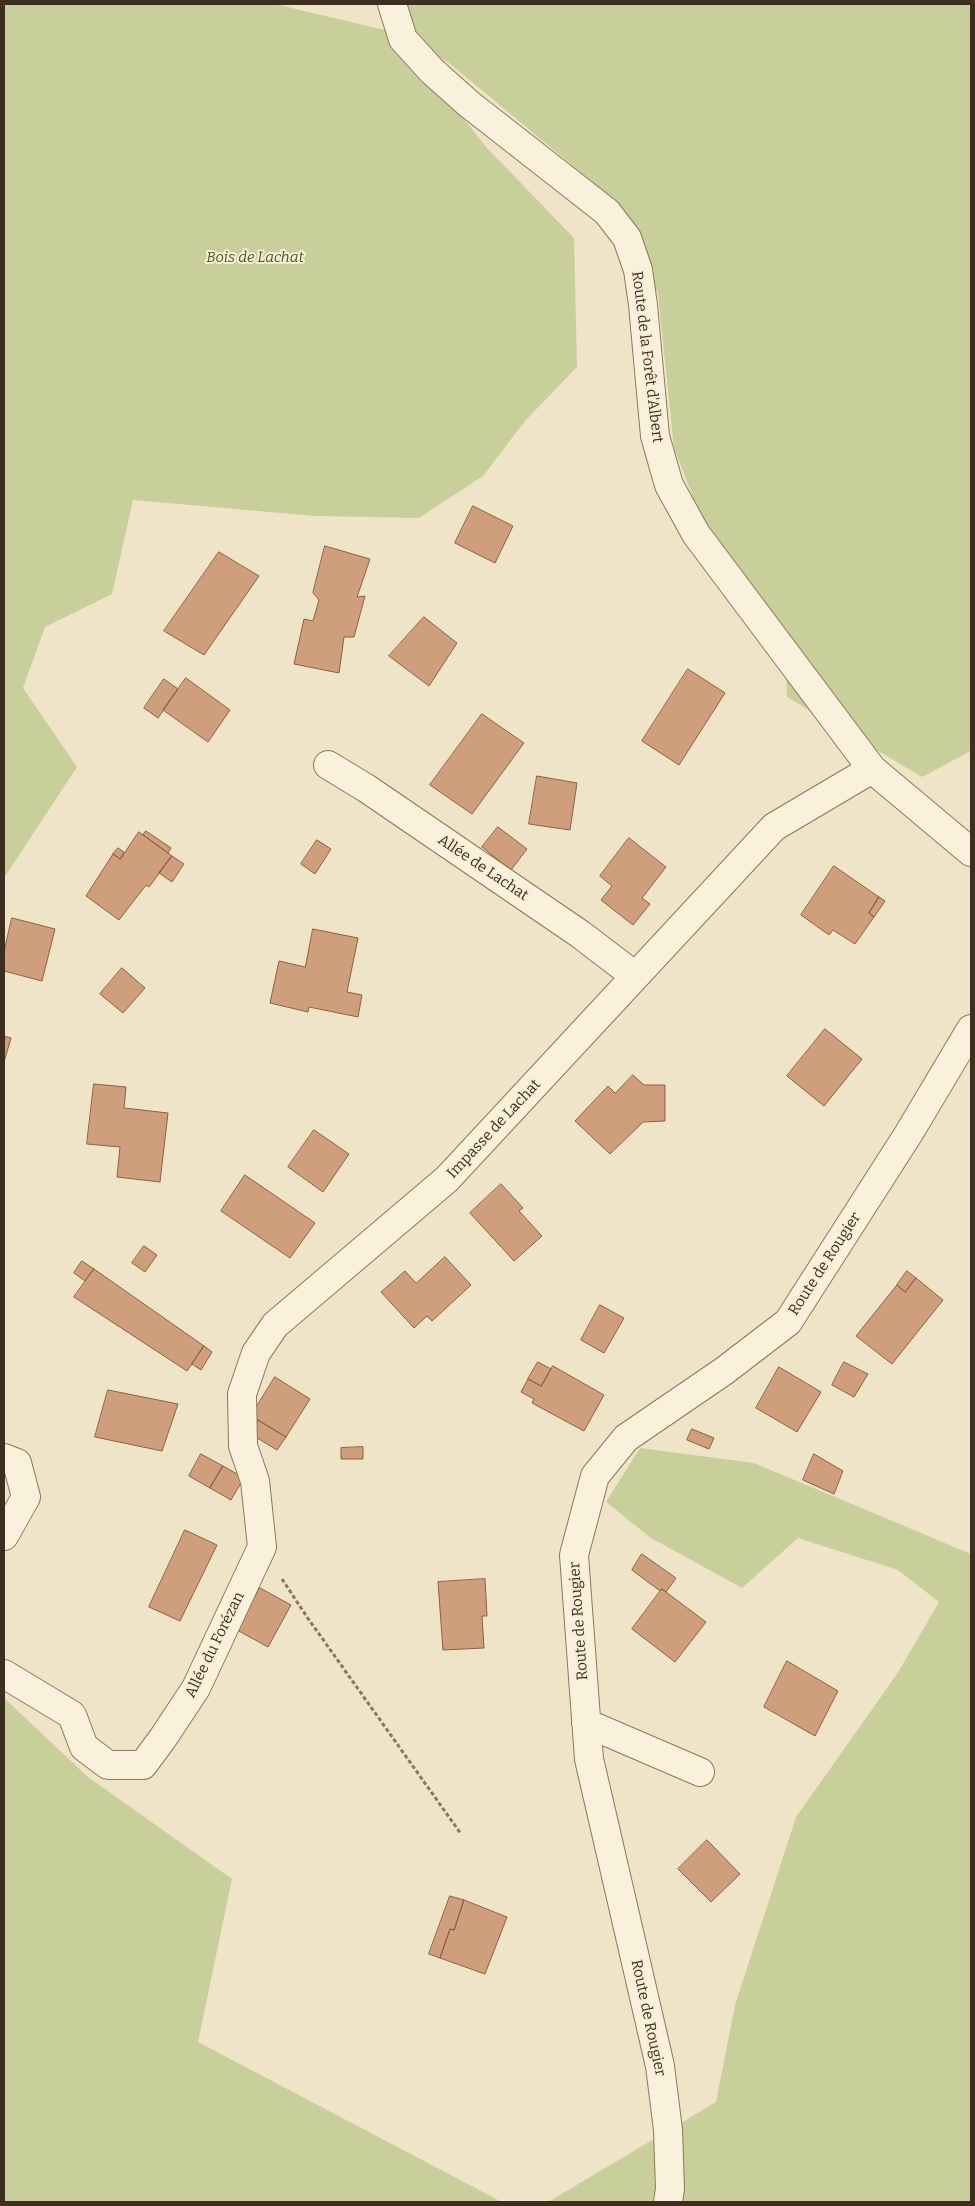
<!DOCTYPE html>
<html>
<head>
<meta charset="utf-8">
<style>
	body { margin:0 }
	#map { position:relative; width:975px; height:2206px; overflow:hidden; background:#f0e4c8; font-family:Bitter,serif }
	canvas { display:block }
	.frame { position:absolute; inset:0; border:5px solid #3d2e20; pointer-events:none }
</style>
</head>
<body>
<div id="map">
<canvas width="975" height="2206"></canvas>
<div class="frame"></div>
</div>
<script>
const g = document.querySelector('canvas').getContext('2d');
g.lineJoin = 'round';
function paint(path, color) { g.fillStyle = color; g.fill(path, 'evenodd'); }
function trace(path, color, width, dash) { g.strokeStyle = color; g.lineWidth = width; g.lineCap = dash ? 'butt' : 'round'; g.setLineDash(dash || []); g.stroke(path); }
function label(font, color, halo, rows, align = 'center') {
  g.font = font + ' Bitter,serif'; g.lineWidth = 4; g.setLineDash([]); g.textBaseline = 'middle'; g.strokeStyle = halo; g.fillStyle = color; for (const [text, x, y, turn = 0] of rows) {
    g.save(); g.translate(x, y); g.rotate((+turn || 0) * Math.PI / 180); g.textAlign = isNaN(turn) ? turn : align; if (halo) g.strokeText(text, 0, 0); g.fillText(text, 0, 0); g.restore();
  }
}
paint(new Path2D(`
	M4 4H275L393 32 398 4H971V751L922 777 787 697 785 638 704 526 674 448 658 294 614 200 449 63 395 33 487 148 574 238 577 367 525 421 483 476 419 518 315 516 133 500 112 594 45 627 23 688 77 767 4 878Z
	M640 1448 754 1463 971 1554V2202H548L716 2102 735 2005 796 1817 897 1674 939 1602 898 1570 798 1538 742 1588 651 1538 606 1502Z
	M4 1698 88 1777 232 1879 198 2042 502 2202H4Z`), '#c9cf9b');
const building = new Path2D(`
	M473 506 513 526 495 563 455 543Z
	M325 546 370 559 357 597 365 596 354 637H344L339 673 294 664 304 619 313 621 319 600 313 593Z
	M219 552 259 576 204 655 164 631Z
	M424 617 457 643 429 686 389 656Z
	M688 669 725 693 679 765 642 741Z
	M186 678 230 710 208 742 163 710Z
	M164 679 178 689 158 718 144 708Z
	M482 714 524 743 472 814 430 785Z
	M537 776 577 783 570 830 529 824Z
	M498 827 527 849 511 870 482 847Z
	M146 831 171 848 168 853 143 835Z
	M139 832 172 856 149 887 146 885 119 920 86 896 113 854 120 859Z
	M629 838 666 867 642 898 650 904 633 925 601 900 612 886 600 876Z
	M317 840 331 849 315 874 301 864Z
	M118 848 124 852 120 859 113 854Z
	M172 856 184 864 172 882 159 873Z
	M834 866 879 897 869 913 874 917 855 944 833 930 829 935 801 915Z
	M879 897 885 901 874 917 869 913Z
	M12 918 55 929 42 981 4 971V952Z
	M313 929 358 938 347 992 362 995 358 1017 309 1007 308 1012 270 1003 279 961 305 967Z
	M122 968 145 988 123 1013 100 994Z
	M825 1029 862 1059 824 1106 787 1076Z
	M4 1036 11 1038 4 1062Z
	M633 1075 644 1085H665V1121L643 1122 610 1154 575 1121 608 1086 615 1093Z
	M94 1084 126 1087 124 1108 168 1113 160 1182 117 1177 120 1147 87 1144Z
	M314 1130 349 1154 323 1192 288 1167Z
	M245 1175 315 1223 290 1258 221 1211Z
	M501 1184 523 1208 519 1211 542 1236 514 1261 470 1213Z
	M144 1246 157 1255 145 1272 132 1263Z
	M445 1257 471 1285 432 1321 427 1316 414 1328 381 1292 405 1271 416 1283Z
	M82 1261 94 1269 85 1281 74 1273Z
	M94 1269 204 1346 187 1371 74 1297Z
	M907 1271 916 1278 905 1292 897 1285Z
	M916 1278 943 1300 892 1364 856 1336 897 1285 905 1292Z
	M600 1305 624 1318 604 1353 581 1340Z
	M204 1346 212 1352 201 1370 192 1364Z
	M538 1362 551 1369 541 1386 528 1379Z
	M844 1362 868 1374 854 1397 832 1385Z
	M553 1366 604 1395 584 1431 532 1403 534 1399 521 1392 528 1379 541 1386Z
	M779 1367 821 1392 797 1432 756 1408Z
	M275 1377 310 1399 286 1437 251 1416Z
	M108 1390 178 1404 162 1451 95 1437Z
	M258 1420 286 1437 277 1450 254 1436Z
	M692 1429 714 1438 709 1449 687 1440Z
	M363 1447V1459H341V1448Z
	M201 1454 223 1466 210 1488 189 1476Z
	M814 1454 843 1471 834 1494 803 1480Z
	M223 1466 244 1478 231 1500 210 1488Z
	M185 1530 217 1545 180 1621 149 1607Z
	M642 1554 676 1578 666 1592 662 1589 660 1591 632 1570Z
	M485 1579 487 1616H482L484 1648 443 1650 438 1582Z
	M260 1588 291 1605 268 1647 237 1630Z
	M662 1589 706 1622 675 1662 632 1629Z
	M787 1661 838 1691 815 1736 764 1707Z
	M707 1840 740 1874 711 1902 678 1869Z
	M450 1896 464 1900 454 1930 450 1929 440 1958 429 1954Z
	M464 1900 507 1917 485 1974 440 1958 450 1929 454 1930Z`);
paint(building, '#cf9f7d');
trace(building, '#8d5f41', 1);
const minor = new Path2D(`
	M392 4 403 39 432 71 469 104 607 212 627 238 638 270 643 305 655 436 669 485 696 534 872 769 971 852
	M328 765 366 788 580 934 635 976
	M4 1458 17 1463 26 1497 4 1536
	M4 1674 72 1715 84 1747 108 1765H143L163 1738 196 1688 262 1547 255 1481 243 1446 242 1394 256 1353 275 1325 447 1179 774 827 872 769
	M586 1723 700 1772
	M668 2202 670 2189 668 2130 660 2066 589 1759 574 1555 595 1476 626 1438 724 1371 788 1322 909 1133 971 1029`);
trace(minor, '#8d765c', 30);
trace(new Path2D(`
	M282 1579 307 1617 461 1834`), '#8d765c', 3, [4, 2.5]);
trace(minor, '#faf1dc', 28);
label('italic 15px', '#4d5a26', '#f7eed8', [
	["Bois de Lachat",255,258]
]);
label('15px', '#3d2e20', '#f7eed8', [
	["Route de la Forêt d'Albert",647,357,83],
	["Allée de Lachat",483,868,34],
	["Impasse de Lachat",494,1129,-47],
	["Route de Rougier",825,1264,-57],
	["Route de Rougier",579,1621,-94],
	["Allée du Forézan",215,1645,-64],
	["Route de Rougier",648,2018,78]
]);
</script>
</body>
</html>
